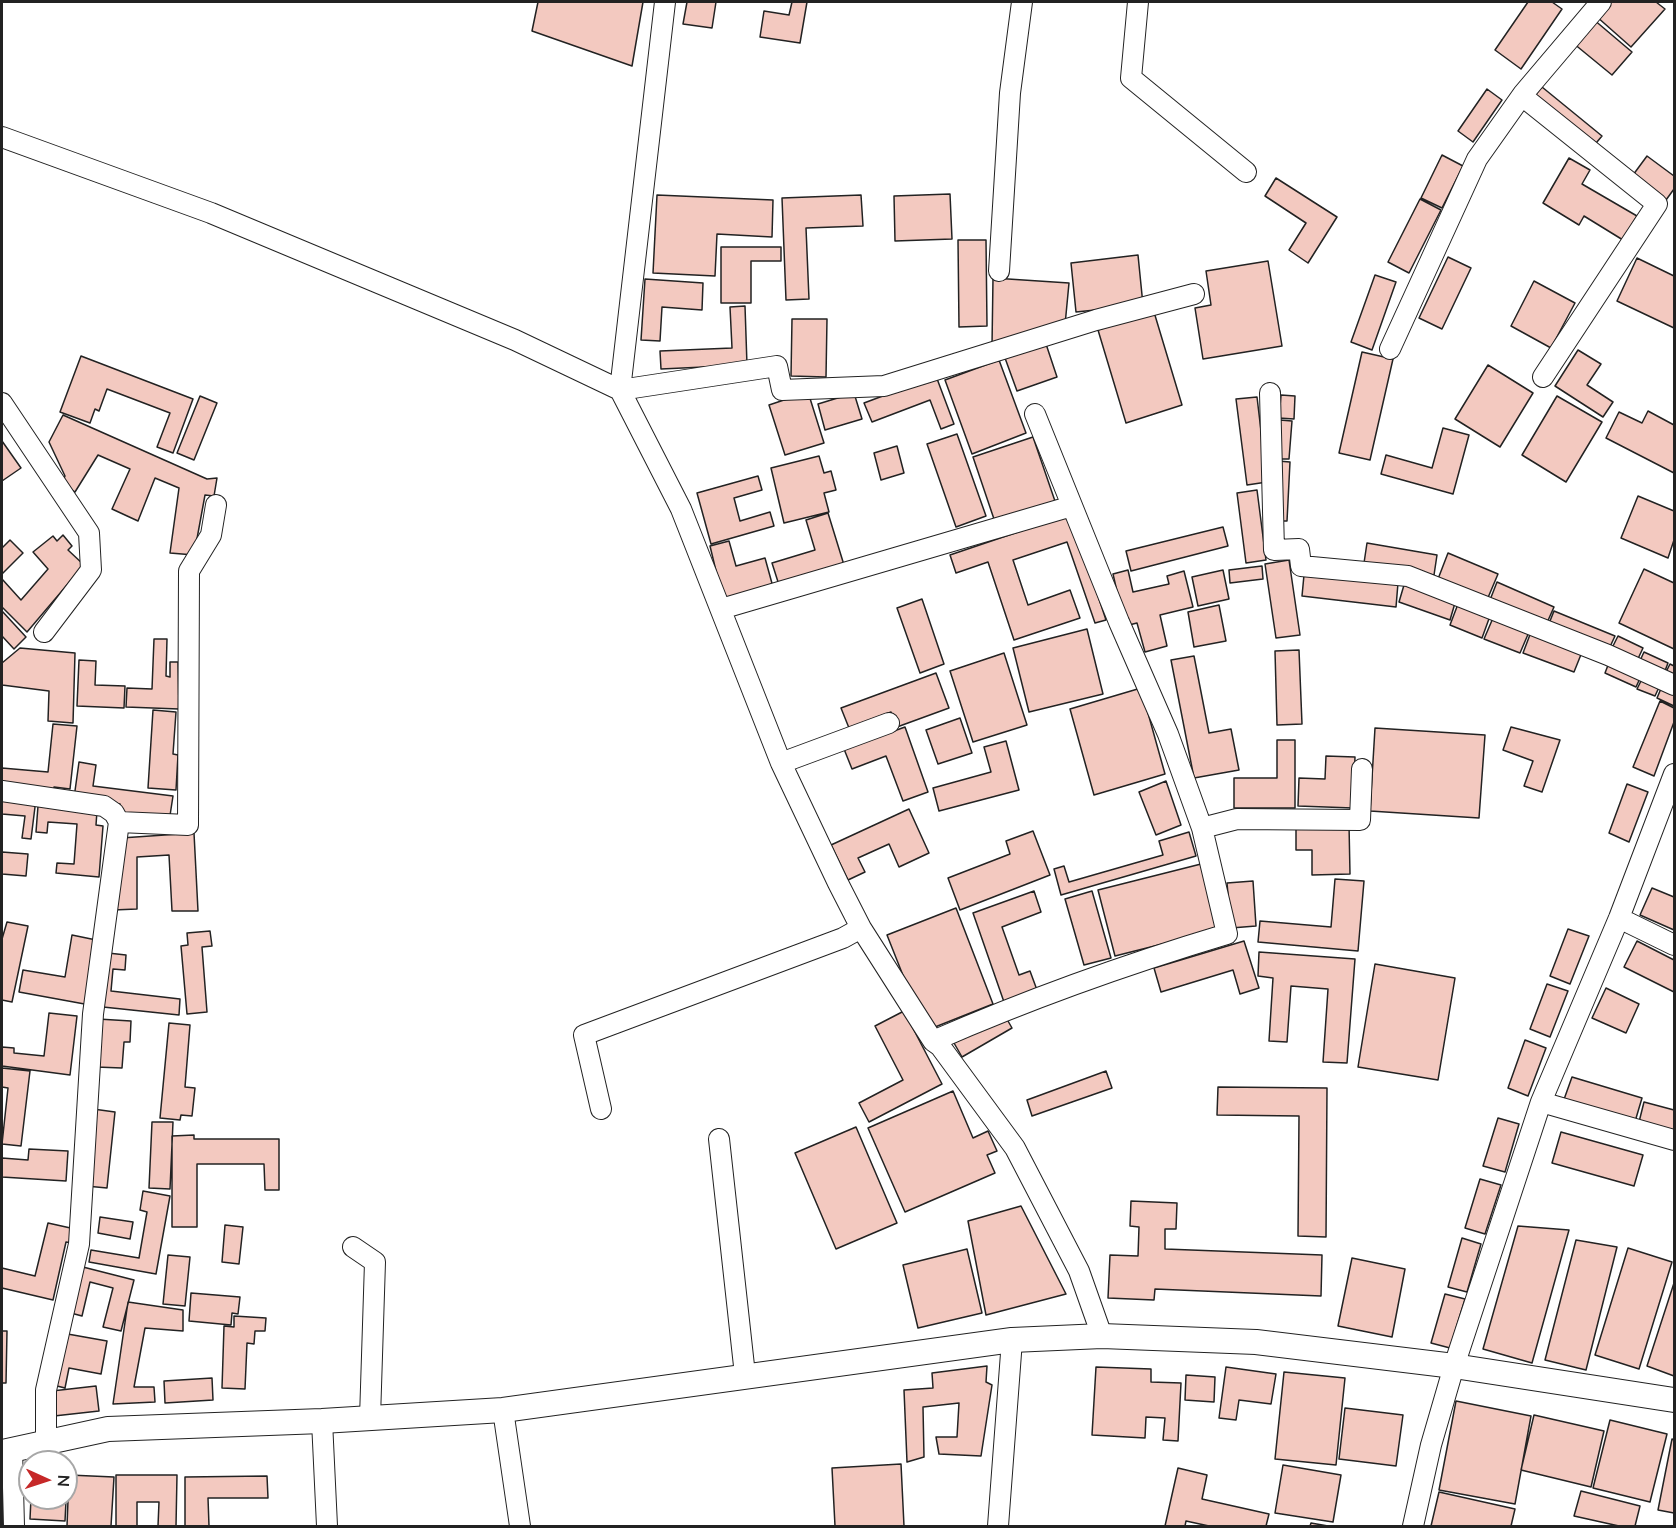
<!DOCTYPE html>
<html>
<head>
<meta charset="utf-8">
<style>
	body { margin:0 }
	#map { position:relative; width:1676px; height:1528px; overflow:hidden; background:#fff; font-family:Mulish,sans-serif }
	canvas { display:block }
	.frame { position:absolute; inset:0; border:3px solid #222; pointer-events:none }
	.north { position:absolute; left:18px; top:1450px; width:60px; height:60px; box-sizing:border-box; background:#fff; border:2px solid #a7a7a7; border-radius:50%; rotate:93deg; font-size:16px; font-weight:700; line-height:24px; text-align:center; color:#222 }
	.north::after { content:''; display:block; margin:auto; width:21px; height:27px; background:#c62828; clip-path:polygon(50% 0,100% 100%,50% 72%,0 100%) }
</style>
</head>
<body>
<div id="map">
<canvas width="1676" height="1528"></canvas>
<div class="frame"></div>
<div class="north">N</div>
</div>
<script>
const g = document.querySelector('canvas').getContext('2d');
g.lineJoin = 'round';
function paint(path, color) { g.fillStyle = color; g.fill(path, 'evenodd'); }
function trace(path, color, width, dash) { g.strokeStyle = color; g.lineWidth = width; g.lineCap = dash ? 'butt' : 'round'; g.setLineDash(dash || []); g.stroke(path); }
const building = new Path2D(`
	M538 2H643L632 66 532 31Z
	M687 2H716L712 28 683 24Z
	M792 2H807L800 43 760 37 764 11 789 15Z
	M1528 2H1552L1562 9 1521 69 1495 50Z
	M1609 2H1656L1665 9 1631 47 1596 16Z
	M1593 19 1632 52 1612 75 1573 43Z
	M1542 87 1602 136 1591 149 1531 100Z
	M1487 89 1502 100 1473 142 1458 131Z
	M1442 155 1463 166 1442 208 1421 198Z
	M1647 156 1674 176V189L1666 200 1633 175Z
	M1569 158 1590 170 1582 184 1637 216 1623 240 1584 216 1579 225 1543 203Z
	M1276 178 1337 217 1308 263 1289 250 1306 223 1265 196Z
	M950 194 952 239 895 241 894 196Z
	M657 195 773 200 772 237 717 234 715 276 653 273Z
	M861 195 863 226 806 228 809 299 786 300 782 198Z
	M1420 199 1441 210 1409 273 1388 262Z
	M958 240H986L987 326 959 327Z
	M721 247H781V261H751V303H721Z
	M1138 255 1143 305 1076 312 1071 263Z
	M1448 257 1471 268 1442 329 1419 318Z
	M1637 258 1674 276V328L1617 301Z
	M1268 261 1282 346 1203 359 1195 308 1211 305 1206 271Z
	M1375 275 1396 282 1372 350 1351 342Z
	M993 278 1069 283 1065 325 992 346Z
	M645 279 703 283 702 310 662 307 660 341 641 340Z
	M1534 281 1575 303 1551 348 1511 326Z
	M745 306 747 365 661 369 660 351 732 348 730 307Z
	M1154 312 1182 405 1126 423 1098 330Z
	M792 319H827L826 377 791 376Z
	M1046 344 1057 377 1017 391 1005 358Z
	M1578 350 1601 364 1587 385 1613 402 1603 417 1555 386Z
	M1362 352 1393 359 1370 460 1339 453Z
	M81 356 193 399 173 453 157 447 170 413 107 389 99 411 95 409 90 423 60 412Z
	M999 360 1026 433 972 454 945 380Z
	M1488 365 1533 393 1500 447 1455 419Z
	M936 376 954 424 941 429 930 400 872 422 864 403Z
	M808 392 824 443 785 455 769 405Z
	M854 393 862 419 825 430 818 404Z
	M1281 395 1295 396 1294 419 1279 418Z
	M200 396 217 403 194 460 177 453Z
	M1557 396 1602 422 1566 482 1522 455Z
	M1257 397 1267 482 1247 485 1236 399Z
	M1648 411 1674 425V473L1606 438 1619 412 1642 423Z
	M63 415 207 479 217 478 214 496 205 495 194 555 170 553 179 488 155 478 138 521 112 509 130 469 98 455 75 492 62 483 65 476 49 442Z
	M1280 420 1292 421 1289 459H1277Z
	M1443 428 1469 435 1453 494 1381 474 1386 455 1432 468Z
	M957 434 986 516 956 527 927 444Z
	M1033 437 1056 504 996 525 973 457Z
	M2 441 21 468 2 481Z
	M897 446 904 473 881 480 874 453Z
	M819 456 824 473 831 471 836 490 824 493 829 512 784 523 771 468Z
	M1278 461 1290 462 1287 521H1275Z
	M758 476 762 490 734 498 740 521 770 512 774 526 711 544 697 493Z
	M1257 490 1266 560 1246 563 1237 493Z
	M1638 496 1674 511V540L1668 558 1621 538Z
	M828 513 844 565 779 585 772 563 815 550 806 520Z
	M1071 514 1106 620 1095 623 1067 542 1013 560 1028 605 1070 590 1080 618 1014 640 988 562 956 573 950 555Z
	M1223 527 1228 546 1131 571 1126 551Z
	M63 535 72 546 68 550 84 565 27 632 2 607V579L21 600 48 569 33 552 53 536 57 541Z
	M10 540 23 553 2 574V548Z
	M729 541 736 566 765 558 773 587 723 600 710 546Z
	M1367 543 1437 555 1434 575 1364 563Z
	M1448 553 1498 574 1487 600 1438 579Z
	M1289 560 1300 635 1276 638 1265 564Z
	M1262 566 1263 579 1230 583 1229 570Z
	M1644 569 1674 583V649L1619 623Z
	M1128 570 1133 592 1169 584 1167 576 1184 571 1193 607 1160 615 1167 646 1145 652 1137 623 1125 626 1113 574Z
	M1223 570 1229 599 1198 606 1192 577Z
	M1304 575 1398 583 1396 607 1302 596Z
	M1497 582 1554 607 1546 625 1490 600Z
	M1404 585 1455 603 1450 620 1399 602Z
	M922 599 944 664 920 673 897 608Z
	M1458 604 1490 616 1482 638 1450 625Z
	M1219 605 1226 641 1194 647 1188 612Z
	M2 611 26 637 14 649 2 636Z
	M1554 611 1615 636 1608 651 1548 626Z
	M1493 618 1529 632 1520 653 1484 639Z
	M1087 629 1103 694 1029 712 1013 648Z
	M1531 632 1582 652 1574 672 1523 653Z
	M1618 636 1643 648 1636 663 1610 652Z
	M154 639H167L166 676 170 677V662H178L179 709 126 707 127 688 152 689Z
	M20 648 75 653 73 723 48 721 49 691 2 685V663Z
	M1299 650 1302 724 1277 725 1275 651Z
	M1644 652 1668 663 1663 676 1638 665Z
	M1004 653 1027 725 973 742 950 671Z
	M1194 656 1209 733 1231 729 1239 770 1194 778 1171 660Z
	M79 660 96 661 95 685 125 686 124 708 77 706Z
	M1610 660 1642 674 1636 687 1605 673Z
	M1670 664 1674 666V681L1664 676Z
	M936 673 949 708 897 727 891 712 849 728 841 708Z
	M1644 675 1661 683 1655 696 1637 689Z
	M1663 684 1674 689V706L1657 698Z
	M1141 688 1165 774 1094 795 1070 709Z
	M1660 701 1674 708V722L1654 776 1633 767Z
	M153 710 176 712 173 754 178 755 176 790 148 788Z
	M960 718 972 753 938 764 926 730Z
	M53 724 77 726 70 789 54 787V792L2 787V768L48 772Z
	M905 727 928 792 903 801 886 756 852 769 844 749Z
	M1511 727 1560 740 1542 792 1524 786 1533 761 1503 750Z
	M1375 728 1485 735 1479 818 1370 811Z
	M1277 740H1295V808H1234V778H1277Z
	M1006 741 1019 790 939 811 933 788 991 772 984 747Z
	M1326 756 1355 757 1353 808 1298 806 1299 778 1325 779Z
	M79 762 96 765 93 786 173 796 169 822 119 816 120 804 74 798Z
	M1166 781 1181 825 1156 835 1139 792Z
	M1627 784 1648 792 1629 842 1609 833Z
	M2 795 36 799 31 839 22 838 25 816 2 814Z
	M38 806 97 811 96 825 103 826 99 877 56 873 57 863 74 864 77 824 48 822 47 833 36 832Z
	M909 809 929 853 899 867 889 844 858 858 865 872 848 880 831 845Z
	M1349 824 1350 874 1312 875V850H1296V825Z
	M1033 831 1050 875 960 910 948 878 1010 854 1006 841Z
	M1189 832 1196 856 1061 895 1054 869 1064 866 1069 882 1163 855 1159 841Z
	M194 833 198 911H172L169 855 137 857V909L113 910 121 838Z
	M2 852 28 854 26 876 2 874Z
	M1201 864 1218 930 1115 956 1098 890Z
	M1335 879 1364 881 1358 951 1258 942 1260 921 1331 927Z
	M1253 881 1256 926 1231 928 1227 883Z
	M1652 888 1674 897V930L1640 915Z
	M1034 891 1041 912 1002 927 1019 975 1030 971 1037 990 1004 1002 973 913Z
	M1092 891 1111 958 1084 965 1065 899Z
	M956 908 993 1004 925 1031 887 935Z
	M7 922 28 926 12 1002 2 1000V939Z
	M1568 929 1589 936 1570 984 1550 976Z
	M210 931 212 946 202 947 207 1012 187 1014 181 946 188 945 187 933Z
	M72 935 101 941 90 1005 19 992 23 970 65 977Z
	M1244 941 1259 988 1240 994 1233 970 1161 992 1154 968Z
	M1637 941 1674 960V992L1624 967Z
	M1259 952 1355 959 1347 1063 1323 1062 1328 989 1291 986 1287 1042 1269 1041 1273 978 1258 976Z
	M108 953 126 955 125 970 113 969 111 991 180 999 179 1015 103 1007Z
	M1375 964 1455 978 1438 1080 1358 1067Z
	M1547 984 1568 991 1550 1037 1530 1029Z
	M1606 988 1639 1004 1626 1033 1592 1018Z
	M904 1011 942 1084 869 1122 859 1103 903 1080 875 1026Z
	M49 1013 77 1016 70 1075 2 1066V1047L14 1048V1053L44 1056Z
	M1004 1014 1012 1028 962 1057 954 1043Z
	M98 1019 131 1021 130 1042H124L122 1068 96 1067Z
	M169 1023 190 1025 185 1087 195 1088 192 1116 181 1115 180 1120 160 1118Z
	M1525 1040 1546 1048 1528 1096 1508 1088Z
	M2 1068 30 1071 21 1146 2 1144 8 1088 2 1087Z
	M1106 1071 1112 1088 1032 1116 1027 1100Z
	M1572 1077 1642 1098 1634 1125 1562 1105Z
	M1218 1087 1327 1088 1326 1237 1298 1236 1299 1116 1217 1115Z
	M953 1091 973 1138 988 1131 997 1151 987 1155 995 1173 905 1212 868 1128Z
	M1644 1102 1674 1110V1137L1638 1126Z
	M93 1109 115 1112 107 1188 86 1186Z
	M1498 1118 1519 1124 1505 1172 1483 1166Z
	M152 1122H173L170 1189 149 1188Z
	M856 1127 897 1223 836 1249 795 1153Z
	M1561 1132 1643 1155 1634 1186 1552 1163Z
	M194 1135V1139H279V1190H265L264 1164H197V1227H172V1136Z
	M29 1149 68 1151 66 1181 2 1177V1158L28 1160Z
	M1480 1179 1501 1185 1485 1234 1465 1228Z
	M143 1191 170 1196 156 1274 89 1262 91 1250 139 1258 147 1212 140 1210Z
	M1131 1201 1177 1203 1176 1229H1165V1249L1322 1255 1321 1296 1155 1289 1154 1300 1108 1298 1110 1255 1138 1256 1139 1227 1130 1226Z
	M1021 1206 1066 1294 986 1315 968 1221Z
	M100 1217 133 1222 130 1239 98 1233Z
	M48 1223 75 1229 72 1243 66 1242 53 1300 2 1288V1268L35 1276Z
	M225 1225 243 1227 239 1264 222 1262Z
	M1518 1226 1569 1230 1532 1363 1483 1349Z
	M1462 1238 1481 1244 1467 1292 1448 1287Z
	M1576 1240 1617 1247 1586 1370 1545 1360Z
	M1628 1248 1672 1262 1639 1369 1595 1355Z
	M967 1249 982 1313 918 1328 903 1265Z
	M168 1255 190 1257 185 1306 163 1304Z
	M1352 1258 1405 1269 1392 1337 1338 1326Z
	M79 1266 134 1280 121 1331 103 1327 113 1288 90 1282 82 1316 67 1312Z
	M1674 1283V1376L1647 1366Z
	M191 1293 240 1297 238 1314 232 1313 231 1325 189 1321Z
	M1445 1294 1465 1299 1450 1348 1431 1343Z
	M128 1302 183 1310V1331L145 1328 134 1387H154L155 1402 113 1404Z
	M234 1316 266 1318 265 1331H255L254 1344 247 1343 245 1389 222 1388 224 1326 234 1327Z
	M2 1331H7L6 1383H2Z
	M62 1333 107 1341 101 1374 69 1368 65 1388 53 1385Z
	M987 1366 986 1382 992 1385 981 1456 939 1454 936 1437H957L959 1403 923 1407 924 1457 907 1462 904 1390 933 1388 932 1373Z
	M1096 1367 1151 1369V1382L1181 1383 1178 1441 1163 1440 1165 1418 1146 1417 1145 1438 1092 1435Z
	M1226 1367 1276 1374 1271 1404 1239 1400 1236 1420 1219 1418Z
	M1284 1372 1345 1378 1336 1465 1275 1459Z
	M1186 1375 1215 1377 1214 1402 1185 1400Z
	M212 1378 213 1400 165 1403 164 1381Z
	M96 1386 99 1411 54 1416 52 1391Z
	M1456 1401 1531 1416 1515 1504 1439 1490Z
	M1345 1408 1403 1415 1396 1466 1339 1459Z
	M1534 1415 1604 1431 1591 1487 1521 1470Z
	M1610 1420 1667 1434 1650 1502 1593 1488Z
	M1672 1439 1674 1440V1513L1658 1510Z
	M901 1464 904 1526H835L832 1468Z
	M1283 1465 1341 1475 1333 1522 1275 1513Z
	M1178 1468 1207 1475 1202 1499 1269 1514 1266 1526H1209L1186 1521 1185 1526H1165Z
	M69 1475 114 1477 111 1526H67Z
	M116 1475H177L176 1526H158L159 1502H137V1526H116Z
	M267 1476 268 1498H208L209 1526H185V1477Z
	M2 1488H3L7 1508 2 1509Z
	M1581 1491 1640 1506 1635 1526H1619L1574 1516Z
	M1439 1492 1515 1509 1511 1526H1431Z
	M31 1498H61V1500L66 1501 65 1521 30 1519Z
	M1311 1523 1328 1526H1310Z`);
paint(building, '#f3c9c0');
trace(building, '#222', 1.5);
const minor = new Path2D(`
	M665 2 620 390 681 509 781 763 838 883 861 928 933 1041 940 1046 1015 1148 1079 1271 1102 1336
	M1138 2 1131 78 1246 172
	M1522 96 1657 204 1543 377
	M2 137 211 213 515 340 620 390 777 366 782 390 884 386 1096 320 1194 294
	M999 271 1010 93 1022 2
	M1390 349 1477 159 1523 94 1601 2
	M1270 393 1274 550 1299 549 1301 566 1408 576 1608 655 1674 685
	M2 403 89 533 91 570 44 632
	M721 609 1072 506
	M781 763 889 723
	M2 791 104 806 114 813 119 822 93 1014 79 1244 46 1390V1443
	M119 822 188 825 189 571 211 535 216 505
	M1202 828 1237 819 1360 820 1362 769
	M1619 918 1674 945
	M933 1041C1029 999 1127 964 1227 934L1202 828 1168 734 1119 622 1035 414
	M1541 1102 1674 1140
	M601 1109 584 1035 843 938 861 928
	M719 1139 745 1375
	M353 1247 375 1262 370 1418
	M503 1410 520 1526
	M322 1421 327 1526
	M12 1449 14 1526
	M998 1526 1012 1340
	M1413 1526 1431 1445 1454 1366 1541 1102 1619 918 1674 774`);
const major = new Path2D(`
	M2 1452 108 1429 322 1421 503 1410 1012 1340 1102 1336 1256 1342 1454 1366 1674 1400`);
trace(minor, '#222', 22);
trace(major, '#222', 26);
trace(minor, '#fff', 20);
trace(major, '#fff', 24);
</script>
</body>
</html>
